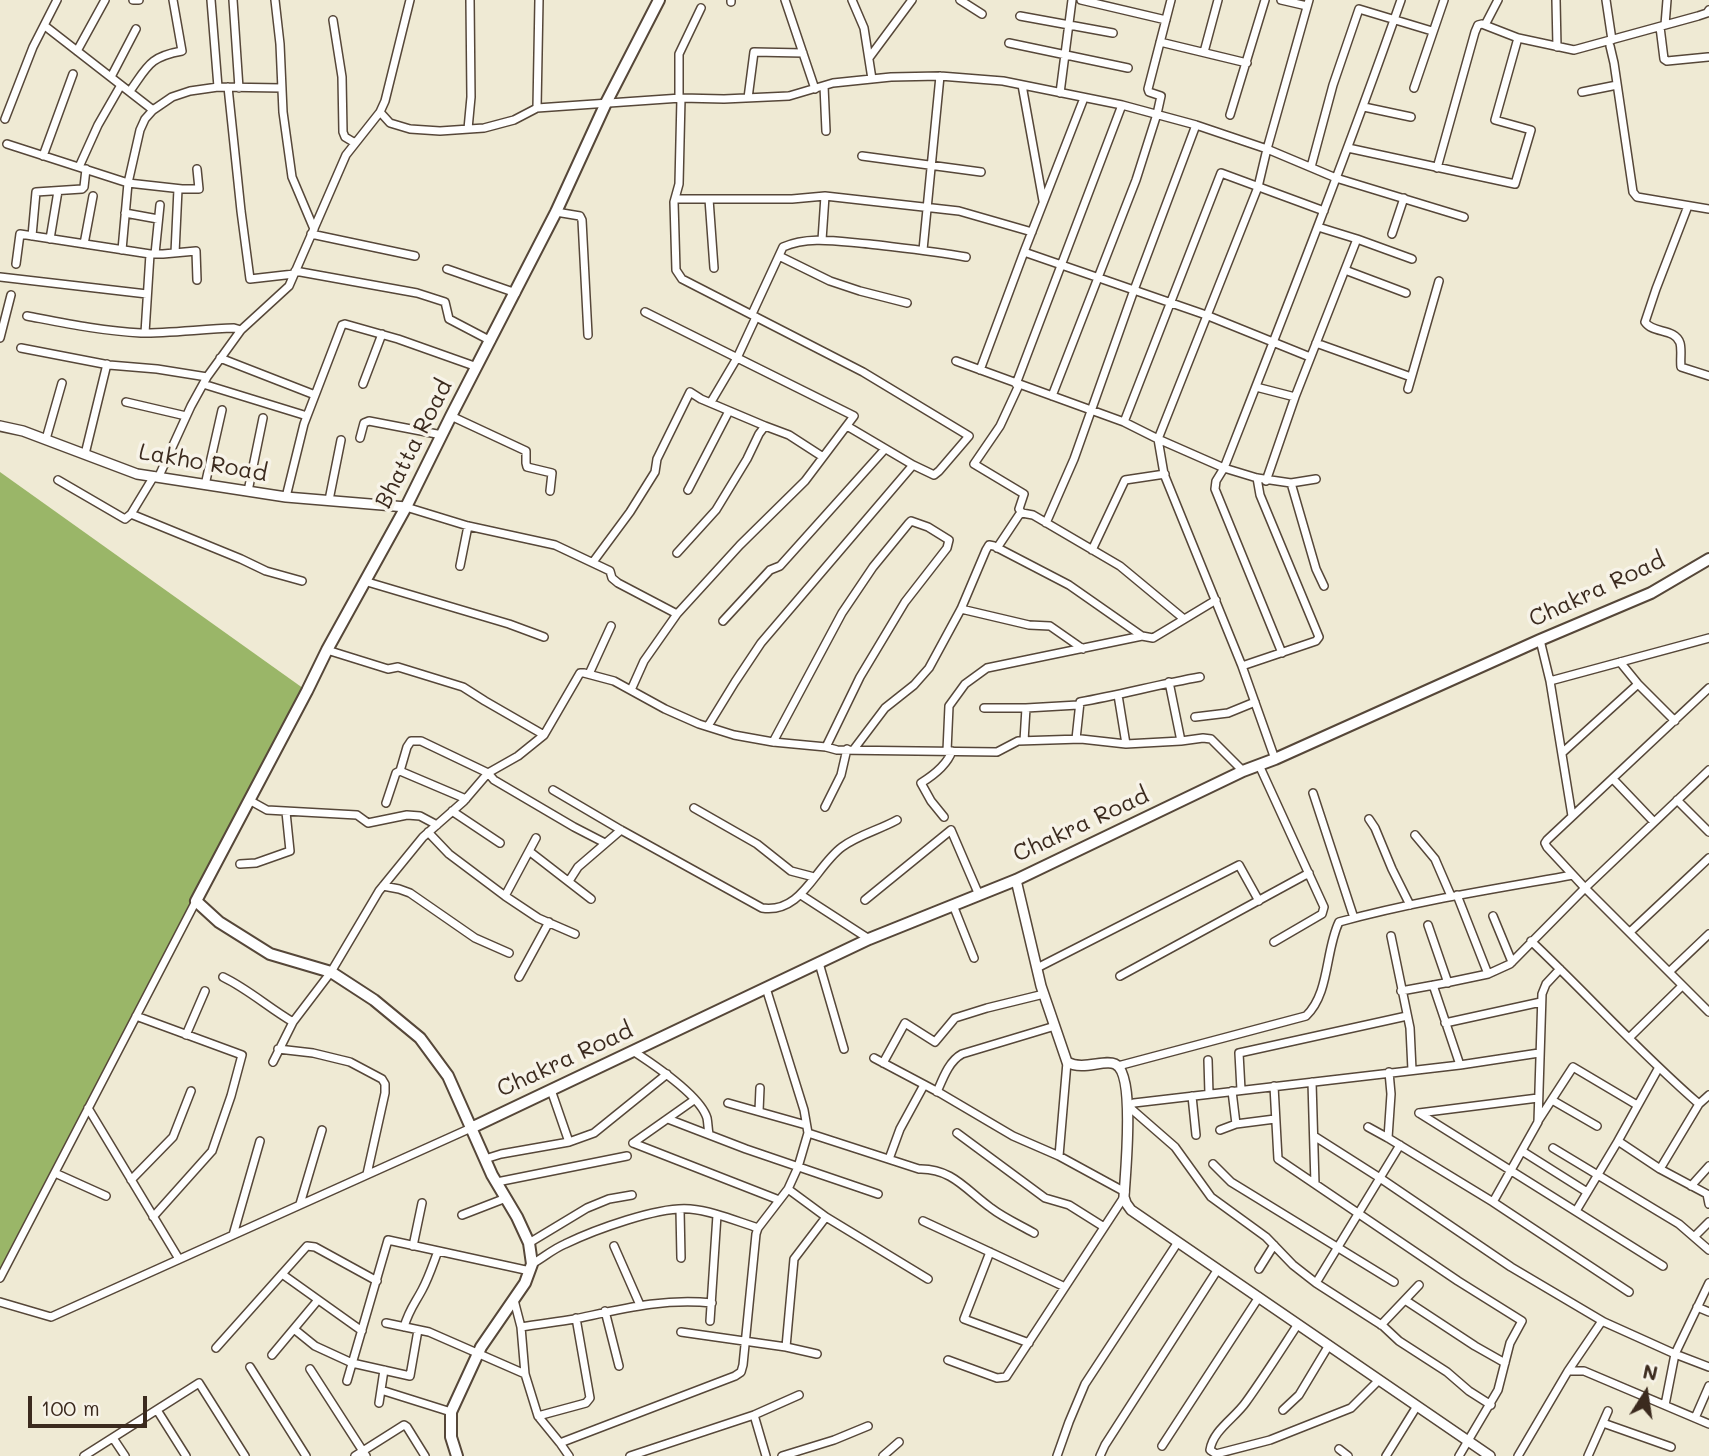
<!DOCTYPE html>
<html>
<head>
<meta charset="utf-8">
<style>
	body { margin:0 }
	#map { position:relative; width:1709px; height:1456px; overflow:hidden; background:#efead4; font-family:Mali,sans-serif }
	canvas { display:block }
	.north { position:absolute; left:1611px; top:1358px; width:70px; height:70px; -webkit-text-stroke:5px #f7f3e8; paint-order:stroke; rotate:12deg; font-size:19px; font-weight:700; line-height:28px; text-align:center; color:#3b2a1e }
	.north::after { content:''; display:block; margin:auto; width:24px; height:32px; background:#3b2a1e; clip-path:polygon(50% 0,100% 100%,50% 72%,0 100%) }
	.scale { position:absolute; left:28px; top:1396px; width:119px; height:32px; box-sizing:border-box; border:4px solid #3b2a1e; border-top:0; padding-left:9px; font-size:21px; line-height:24px; white-space:nowrap; color:#3b2a1e; -webkit-text-stroke:5px #f7f3e8; paint-order:stroke }
</style>
</head>
<body>
<div id="map">
<canvas width="1709" height="1456"></canvas>
<div class="north">N</div>
<div class="scale">100 m</div>
</div>
<script>
const g = document.querySelector('canvas').getContext('2d');
g.lineJoin = 'round';
function paint(path, color) { g.fillStyle = color; g.fill(path, 'evenodd'); }
function trace(path, color, width, dash) { g.strokeStyle = color; g.lineWidth = width; g.lineCap = dash ? 'butt' : 'round'; g.setLineDash(dash || []); g.stroke(path); }
function label(font, color, halo, rows, align = 'center') {
  g.font = font + ' Mali,sans-serif'; g.lineWidth = 7; g.setLineDash([]); g.textBaseline = 'middle'; g.strokeStyle = halo; g.fillStyle = color; for (const [text, x, y, turn = 0] of rows) {
    g.save(); g.translate(x, y); g.rotate((+turn || 0) * Math.PI / 180); g.textAlign = isNaN(turn) ? turn : align; if (halo) g.strokeText(text, 0, 0); g.fillText(text, 0, 0); g.restore();
  }
}
paint(new Path2D(`
	M0 472 307 691 0 1278Z`), '#9ab668');
const minor = new Path2D(`
	M133 0H139
	M211 0 218 87
	M233 0 239 88
	M275 0 280 44 283 112 292 177 314 229
	M731 0V2
	M785 0 815 89
	M852 0 864 28 872 79
	M960 0 982 14
	M1081 0 1166 20
	M1281 0 1307 6
	M1556 0 1557 47
	M1606 0 1612 40
	M1020 16 1113 33
	M333 20 342 77 343 132 345 137 355 143
	M1485 25 1498 0
	M1665 25 1667 0
	M45 26 153 110
	M1660 27 1664 59 1667 61 1708 57
	M1160 42 1247 63
	M1009 43 1128 68
	M1610 46 1614 63 1633 192 1637 197 1709 209
	M77 51 105 0
	M1204 52 1218 0
	M869 58 912 0
	M111 77 136 29
	M1022 85 1043 201
	M824 86 826 131
	M228 87 241 211 250 279 294 274
	M1414 88 1444 0
	M130 91C148 66 149 57 182 51L173 0
	M1582 92 1617 85
	M1060 93 1072 0
	M681 98 679 184 674 202 676 270 682 279 863 372 969 436 939 471 934 475 913 465
	M748 98 754 52 803 53
	M679 99V54L701 8
	M1364 107 1411 117
	M537 108 539 0
	M380 112 390 123 410 129 440 131 484 128 514 120 537 108 681 98 724 99 789 96 833 83 891 77 940 76 1003 81 1122 105 1196 125 1267 149 1336 178 1464 217
	M1230 115 1265 0
	M5 119 33 47 57 0
	M468 129 471 97 470 0
	M7 144 128 183 182 189H199L197 169
	M1348 148 1515 184 1531 130 1495 120 1518 38
	M43 156 73 74
	M862 156 981 172
	M79 167 98 125 121 85
	M1311 167 1333 85 1359 9 1432 31
	M1437 168 1475 32 1478 25 1482 24 1518 38 1574 50 1698 16 1707 13 1709 10
	M675 199H792L825 196 959 211 1032 232
	M709 199 714 268
	M1688 206 1656 289 1645 322C1653 334 1675 328 1680 343 1682 350 1680 359 1681 367L1709 376
	M556 212 580 216 582 220 588 335
	M125 213 158 219
	M1318 227 1357 239 1412 259
	M311 234 415 256
	M1392 234 1404 198
	M32 236 36 192 82 189 84 187 86 169
	M50 239 58 191
	M822 240 825 196
	M84 244 93 196
	M122 250 128 183 140 130 145 119 153 110 172 97 190 91 218 87 282 88
	M923 250 940 76
	M1024 252 1206 315 1310 357
	M175 253 178 189
	M155 254 160 205
	M779 256 830 281 860 291 907 303
	M16 264 20 234 150 254H163L196 251 197 280
	M447 269 516 293
	M1345 270 1406 293
	M295 271 417 293 445 302 449 319 491 341
	M0 277 147 294
	M752 314 783 247C810 235 841 242 869 244 902 248 934 251 966 257
	M27 316C64 323 102 331 141 333 171 333 203 329 234 328L241 330
	M145 333 150 254
	M0 338 11 295
	M1316 343 1411 377
	M21 348 109 365 157 369 207 377
	M220 358 315 395
	M956 361 1124 422 1158 439 1224 468 1257 478 1291 483 1316 479
	M980 370 1024 252 1084 98
	M203 384 307 416
	M363 384 382 334
	M1016 384 1122 105
	M1019 385 1000 426 974 464 1024 494 1019 509 1022 513
	M1256 387 1295 397
	M1408 389 1439 281
	M1052 396 1136 180 1157 114 1161 96 1149 92 1148 89 1171 0
	M126 402 186 416
	M711 402 737 358 756 317
	M451 416 526 451V463L527 467 552 473 550 491
	M1124 422 1221 173 1324 211
	M765 426 789 435 823 457
	M360 438 364 423 369 421 442 435
	M46 439 62 383
	M85 454 107 364
	M159 476 191 406 207 377 241 330 289 286 346 155 380 112 385 101 410 0
	M58 480 125 519 131 514 154 476
	M1266 481 1295 397 1357 239
	M1291 483 1316 569 1324 586
	M205 485 222 410
	M688 490 729 411
	M248 491 263 418
	M286 497 304 424 342 325 345 324 398 339 477 367
	M329 500 341 440
	M406 507 468 526 555 545 608 570 610 571 612 578 618 583 677 614
	M131 514 241 559 266 571 302 581
	M1046 523 1074 459 1134 290 1196 125
	M997 548 1019 515 1022 513 1033 515 1120 566 1184 619
	M1092 550 1125 480 1165 474
	M593 562 630 512 655 472 657 459 690 392 701 399 765 426 759 434 747 459 716 510 677 553
	M460 566 468 526
	M364 581 509 624 544 637
	M961 609 1029 625 1050 626 1083 649
	M723 621 770 570 780 566 885 449
	M1540 640 1550 681 1572 816
	M327 650 388 669 398 667 463 687 485 701 544 735
	M1282 653 1215 489 1216 481 1224 468C1285 312 1346 157 1401 0
	M1620 662 1638 684 1675 721
	M1242 666 1316 641 1319 637 1260 495 1257 478
	M589 674 611 626
	M1550 681 1709 638
	M1169 682 1181 741
	M1709 688 1547 840 1545 843 1547 847 1585 888 1709 1012
	M631 690 644 661 677 614 740 545 805 481 854 416 645 312
	M1118 695 1126 744
	M984 708H1026
	M1195 717 1228 713 1255 702
	M708 726 735 682 761 643 913 465 847 426
	M1076 739 1080 702C1120 695 1160 684 1200 677
	M1024 741 1026 708 1078 705
	M773 742 842 613 873 567 909 523 911 521 928 527 949 540 947 548 905 602 860 677 826 747
	M854 749 885 708 914 685 929 668 961 609 986 550 989 545 994 546 1069 585 1142 636
	M947 751 949 706 965 684 987 668 1142 636 1153 638 1216 600
	M1562 753 1638 684
	M1275 759 1242 666 1164 474 1158 439 1258 187 1267 149 1309 0
	M1259 765 1324 907 1322 914 1274 942
	M400 771 466 799
	M1613 779 1654 822
	M553 790 621 830 762 908C802 914 815 867 842 847 858 835 879 830 897 820
	M1313 793 1354 918
	M249 800 267 810 357 815 368 823 407 815 420 816 437 825
	M1677 800 1709 832
	M386 803 396 773 400 771 407 747 411 741H421L488 773 494 780 574 827 605 843
	M825 807 841 775 847 749
	M694 808 757 844 791 871 814 877
	M452 811 500 843
	M944 817 931 801 921 783C934 775 947 765 952 751
	M1369 819 1375 828 1392 869 1410 905
	M428 832 449 854 505 896 538 918 575 934
	M1415 835 1435 859 1451 896
	M529 851 591 899
	M240 864 256 863 290 851 286 812
	M569 881 578 867 621 830
	M383 886 399 889 410 893 475 938 509 953
	M801 895 869 939
	M1457 895 1488 974
	M505 896 536 838
	M865 900 951 830 979 895
	M953 905 974 958
	M1493 916 1512 962
	M1428 925 1448 983
	M1630 932 1709 858
	M1391 936 1410 1028 1412 1070
	M1531 941C1588 995 1640 1053 1699 1104
	M819 963 844 1049
	M1037 968 1239 865 1259 901
	M1669 972 1709 934
	M1120 976 1309 873
	M223 977C248 989 269 1008 293 1022
	M519 977 549 922
	M1433 985 1460 1065
	M1401 991 1445 983 1488 974 1510 964 1585 888 1709 770
	M136 1016 242 1055 231 1096 212 1151 153 1217
	M1445 1023 1541 1002
	M186 1035 205 991
	M1629 1038 1682 986
	M278 1049 313 1053 350 1062 382 1079 385 1084V1093L367 1174
	M633 1051C653 1064 700 1095 707 1118 708 1123 708 1129 709 1134
	M874 1058 940 1093 1013 1136 1059 1156
	M1208 1060 1209 1094
	M273 1062 293 1022 331 972 379 891 423 837 464 801 488 773 518 756 544 735 580 673H584L614 681 665 709 699 724 734 735 773 742 826 747 837 750 997 752 1018 741 1081 739 1126 744 1181 741 1203 738 1211 739 1243 771
	M1067 1062 1059 1156 1125 1192
	M883 1063 905 1023 935 1042 955 1018 987 1008 1044 994
	M1118 1066 1306 1016C1330 993 1325 951 1339 922 1416 901 1494 889 1573 875
	M1658 1069 1618 1141 1660 1169 1707 1194 1709 1204
	M1312 1082 1315 1184
	M1274 1086 1278 1159 1458 1281 1522 1321 1510 1343 1498 1390 1459 1456
	M551 1090 569 1142
	M1241 1090 1239 1053 1407 1016
	M1232 1091 1236 1124
	M937 1092C943 1078 949 1061 962 1054L1055 1026
	M1192 1096 1196 1135
	M1552 1100 1597 1126
	M728 1103 806 1125
	M88 1108 179 1259
	M759 1111 760 1088
	M1419 1113 1663 1266
	M1419 1113 1538 1098
	M668 1119 746 1149 878 1194
	M1538 1121 1573 1067 1637 1105
	M1368 1127 1388 1138 1493 1202 1629 1292
	M1220 1130 1236 1124 1275 1119
	M808 1133 919 1169C952 1168 967 1191 991 1208 1004 1218 1020 1225 1034 1233
	M957 1133 1045 1198 1069 1205 1104 1227
	M1314 1136 1380 1178 1511 1267 1604 1322 1675 1354 1709 1367
	M1388 1138 1391 1094 1389 1072
	M633 1143 779 1200
	M633 1143 694 1100
	M1553 1148 1679 1224 1709 1250
	M1522 1151 1587 1192
	M485 1159 501 1154 569 1142 594 1133 667 1074
	M889 1159 900 1129 924 1085
	M1213 1164 1231 1182 1394 1282
	M1660 1169 1699 1104 1709 1095
	M55 1173 106 1196
	M131 1180 173 1137 191 1091
	M497 1182 627 1156
	M1691 1186 1709 1166
	M788 1189 826 1217 928 1279
	M1493 1202 1538 1122 1542 994 1546 984 1560 969
	M300 1204 322 1130
	M680 1210 681 1258
	M1576 1211 1618 1141
	M462 1215 506 1198
	M923 1221 1065 1287
	M233 1235 260 1141
	M1694 1237 1709 1222
	M529 1243 587 1208 609 1199 632 1195
	M413 1246 422 1203
	M614 1246 640 1305
	M990 1252 964 1319 1029 1343
	M532 1264C543 1258 553 1249 565 1244 594 1230 659 1206 690 1209 713 1211 736 1221 758 1228
	M1259 1269 1274 1245
	M282 1274 362 1331
	M0 1278 196 901
	M1316 1283 1400 1145
	M514 1300 521 1327 525 1374 538 1416 560 1443 569 1456
	M1405 1300 1475 1346 1505 1363
	M0 1302 51 1317 471 1128
	M1697 1307 1709 1312
	M605 1311 619 1366
	M710 1321 717 1215
	M386 1323 429 1332 525 1374
	M1298 1324C1281 1350 1264 1377 1246 1402 1235 1418 1213 1430 1210 1450L1216 1454 1270 1440 1351 1408 1379 1380
	M1381 1325 1419 1285
	M404 1327C409 1310 414 1305 422 1290 429 1277 433 1264 438 1251
	M521 1327C539 1324 557 1322 575 1319 622 1309 663 1298 712 1303
	M294 1329 315 1346 352 1363 410 1376 418 1330
	M681 1332 786 1347 817 1354
	M786 1347 794 1259 826 1217
	M216 1348 307 1246 315 1247 377 1281
	M272 1355 318 1300
	M948 1360 997 1378 1006 1377 1124 1197
	M250 1367 306 1456
	M310 1369 366 1456
	M1568 1371H1584L1709 1424
	M347 1381 388 1240 530 1271
	M381 1390 451 1412
	M379 1403 384 1370
	M1491 1405 1469 1391 1447 1372 1399 1341 1383 1326 1316 1283 1293 1265 1266 1237 1211 1197 1175 1147 1128 1106 1134 1103 1460 1065 1539 1053
	M1665 1405 1675 1354 1709 1283
	M157 1410 186 1456
	M1283 1410 1299 1395 1329 1345
	M754 1415 766 1456
	M538 1416 586 1403 590 1398 576 1318
	M1695 1418 1709 1386
	M1603 1423 1671 1447
	M113 1438 125 1456
	M560 1443 735 1376 741 1372 743 1365 756 1234 758 1228 788 1189 798 1167 808 1133 804 1110 766 988
	M1162 1446 1259 1297
	M1339 1449 1348 1456
	M84 1456 199 1383 245 1456
	M355 1456 404 1425 407 1427 425 1456
	M630 1456 754 1415 799 1395
	M782 1456 834 1440 868 1426
	M883 1456 899 1442
	M1057 1456 1069 1422 1085 1384 1178 1242
	M1100 1456 1105 1445 1218 1269
	M1386 1456 1417 1406
	M1518 1456 1568 1371 1602 1321
	M1588 1456 1608 1411`);
const tertiary = new Path2D(`
	M0 426 23 431 137 474 286 497 406 507
	M1016 880 1041 986 1067 1062C1083 1071 1104 1059 1115 1064 1136 1073 1125 1175 1124 1197L1126 1203 1131 1210 1490 1456`);
const secondary = new Path2D(`
	M471 1128 869 939 1016 880 1243 771 1275 759 1540 640 1651 593 1709 559
	M457 1456 451 1437V1412L481 1347 525 1283 532 1264 529 1243 517 1217 492 1175 448 1076 420 1038 374 1000 331 972 270 954 219 922 196 901 307 691 327 650 406 507 451 416 556 212 606 103 659 0`);
trace(minor, '#564739', 10);
trace(tertiary, '#564739', 12);
trace(secondary, '#564739', 14);
trace(minor, '#fff', 7);
trace(tertiary, '#fff', 9);
trace(secondary, '#fff', 10);
label('23px', '#3b2a1e', '#f7f3e8', [
	["Bhatta Road",414,444,-63],
	["Lakho Road",203,463,10],
	["Chakra Road",1597,590,-25],
	["Chakra Road",1081,825,-25],
	["Chakra Road",565,1060,-25]
]);
</script>
</body>
</html>
